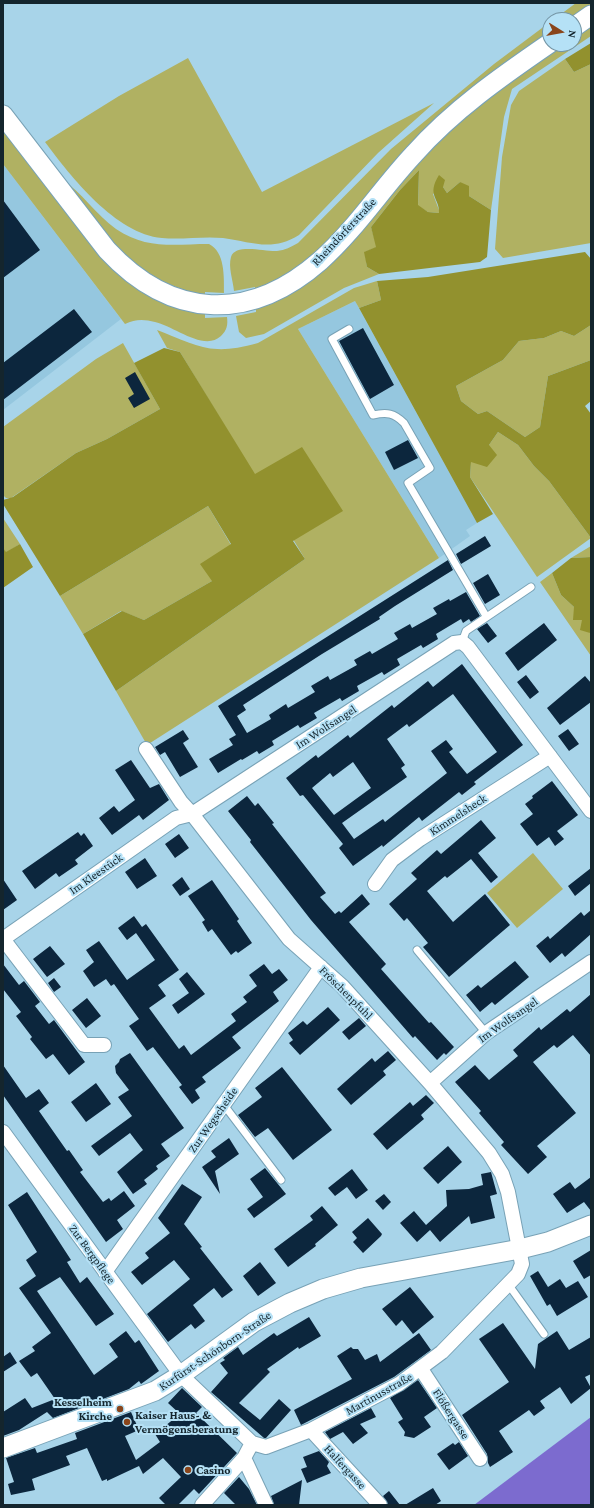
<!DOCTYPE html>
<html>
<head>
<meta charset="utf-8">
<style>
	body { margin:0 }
	#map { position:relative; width:594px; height:1508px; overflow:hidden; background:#a8d4e9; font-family:"Crimson Pro",serif }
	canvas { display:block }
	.frame { position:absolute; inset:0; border:4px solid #14252d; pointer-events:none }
	.north { position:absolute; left:542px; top:12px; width:40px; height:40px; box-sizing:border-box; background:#b5e1f6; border:1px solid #7596a6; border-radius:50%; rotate:101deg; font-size:11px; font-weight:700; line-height:16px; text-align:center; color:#14252d }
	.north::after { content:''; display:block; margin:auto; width:14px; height:18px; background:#8a451b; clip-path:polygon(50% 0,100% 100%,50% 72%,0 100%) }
</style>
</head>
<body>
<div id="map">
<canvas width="594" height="1508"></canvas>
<div class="frame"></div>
<div class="north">N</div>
</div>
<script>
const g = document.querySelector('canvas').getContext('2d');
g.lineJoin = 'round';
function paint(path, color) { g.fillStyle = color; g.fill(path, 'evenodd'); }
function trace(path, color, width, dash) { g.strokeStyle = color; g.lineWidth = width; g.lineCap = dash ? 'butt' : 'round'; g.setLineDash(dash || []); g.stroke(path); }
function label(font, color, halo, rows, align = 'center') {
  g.font = font + ' "Crimson Pro",serif'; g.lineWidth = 4; g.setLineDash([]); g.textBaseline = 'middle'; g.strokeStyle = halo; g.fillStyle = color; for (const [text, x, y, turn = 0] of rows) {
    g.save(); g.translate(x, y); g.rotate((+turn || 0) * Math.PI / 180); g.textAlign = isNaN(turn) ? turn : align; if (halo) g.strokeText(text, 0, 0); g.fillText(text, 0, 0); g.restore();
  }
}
paint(new Path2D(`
	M3 164 121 319 3 410Z
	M355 301 477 523 466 530 470 536 439 558 298 329Z`), '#95c7df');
paint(new Path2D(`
	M576 3H591V8L572 20H553Z
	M550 22V35L308 261 283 278 255 291V287L234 291C233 280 228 267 231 257 235 243 266 252 277 251 285 250 291 247 298 243L391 149 494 64Z
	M591 25V36L512 89 504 117 491 210 469 196 460 182 447 193 443 187 433 194 439 210V213L428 212 418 206 419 170 400 190 371 227 377 247 365 252 367 267 379 274 344 288 264 334 246 338 239 332 236 316 256 312V307L271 304 295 291 443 136 495 92 537 61 563 44H574V36Z
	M188 58 262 192 434 103 378 153 299 235C272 252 252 242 223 238 202 236 182 240 162 238 116 234 71 177 45 142L119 96Z
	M565 59 574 72 591 64V243L503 258 495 249 502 157 511 105 519 91Z
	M3 128 97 252 141 292 177 307 205 313V318L227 317C228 325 227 330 221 336 204 352 174 326 155 322 144 319 135 319 125 324L3 164Z
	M61 179C82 192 96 215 116 229 147 250 174 244 209 244 225 252 224 276 224 293L205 292V294L192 293 145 275 106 238Z
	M377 281 381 300 359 308 355 301 298 329 439 558 147 745 116 691 305 559 180 352 167 348 157 330C200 347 212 356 258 343L354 288Z
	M591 325V360L548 376 540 427 525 437 487 411 478 414 461 401 456 386 503 360 519 341 544 338 561 331 574 336Z
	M123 343 160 409 107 439 76 453 11 498H6L3 495V427L96 359Z
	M498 432 518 445 534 466 549 481 591 538 537 577 470 477 471 461 489 445Z
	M208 506 231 545 212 581 144 620 121 611 83 634 60 596Z
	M3 518 20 544 6 553 3 548Z
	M591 546V557L571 558Z
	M552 573 561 595 574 607 590 633 591 632V656L540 582Z
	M533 853 563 889 517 928 487 893Z`), '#b0b162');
paint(new Path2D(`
	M591 43V64L574 72 565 59Z
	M419 170 418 205 428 212 439 213C440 198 426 196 439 175L445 180 443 187 447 193 460 182 469 186V196L491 210 487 257 480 262 379 274 367 267 364 252 376 247 371 227 400 190Z
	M585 252 591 259V325L574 336 561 331 544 338 519 341 503 360 456 386 461 401 478 414 487 411 525 437 540 427 548 376 591 360V401L585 406 591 414V538L549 481 534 466 518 445 498 432 489 445 497 455 487 467 471 462 470 477 493 514 477 523 359 308 381 300 377 281 428 277Z
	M164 348 180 352 255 474 302 447 343 511 293 541 305 559 116 691 83 634 122 611 144 620 212 581 200 564 231 544 208 506 60 596 3 504V500L13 497 76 453 107 439 160 409 134 363Z
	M20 544 33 567 3 588V548L6 552Z
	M591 557V632L590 633 580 630 582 620H573L574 607 561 595 552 573 571 558Z`), '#92912e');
paint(new Path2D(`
	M591 1417V1505H474Z`), '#7c6bcf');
paint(new Path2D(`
	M3 200 40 250 3 278Z
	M74 309 92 332 3 400V363Z
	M363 328 394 385 370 399 339 341Z
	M135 372 150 399 134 408 128 398 134 394 125 378Z
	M408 440 418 458 394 470 385 452Z
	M485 536 491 546 461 564 456 554Z
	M448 560 453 570 395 606 379 617 380 619 322 654 243 705 246 710 237 716 247 733 271 719 269 715 286 704 288 708 315 692 311 686 328 676 330 680 357 665 354 660 370 651 372 654 398 639 394 633 410 624 412 628 437 614 433 608 449 599 450 601 466 592 480 616 471 622 469 619 463 623 461 619 436 634 438 639 423 648 421 645 397 659 400 665 384 675 382 672 357 686 359 691 342 701 340 698 314 713 317 718 300 728 298 725 272 741 274 745 259 754 257 751 242 760 241 759 218 773 209 759 233 745 229 739 236 735 218 706Z
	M488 574 500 595 485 604 473 583Z
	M487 623 497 636 488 643 477 629Z
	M544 623 557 640 518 671 505 653Z
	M462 664 523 745 474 782 476 784 462 795 459 792 422 821 419 817 383 847 382 845 353 866 339 848 343 844 303 795 300 796 286 778 316 755 318 758 348 735 350 738 392 705 394 708 428 681 433 687ZM453 694 497 752 467 774 449 752 453 749 446 740 431 751 447 773 385 822 383 819 354 839 342 823 407 777 401 768 405 765 387 739 407 724 409 727ZM353 762 371 788 334 815 312 788 330 773 333 777Z
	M526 675 539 692 530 699 517 682Z
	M585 676 591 683V702L560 725 547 708Z
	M568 729 579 744 569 751 558 736Z
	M183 730 189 739 183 743 198 767 180 777 165 752 160 755 155 747Z
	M131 760 150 788 159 784 169 800 143 820 139 815 112 835 99 818 114 806 119 812 135 800 115 770Z
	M552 781 578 815 557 831 564 839 555 846 549 837 537 846 520 824 533 814 525 804 533 798 532 796Z
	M247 796 255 806 258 803 274 823 272 824 326 893 320 897 335 914 339 911 341 913 362 894 370 904 349 922 386 964 381 969 429 1023 431 1022 454 1047 446 1055 444 1053 437 1060 415 1036 413 1038 311 920 250 842 251 840 228 811Z
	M481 820 496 838 478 853 498 877 491 883 471 859 447 878 445 876 427 891 453 922 485 894 510 925 449 977 423 947 428 943 407 918 404 921 389 904 417 879 411 873 437 850 441 854Z
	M78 832 81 836 84 833 93 846 75 860 78 864 59 877 56 873 35 889 22 871Z
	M179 834 189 848 175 858 165 844Z
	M145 858 157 876 137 889 125 872Z
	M591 868V883L575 896 568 886Z
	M182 877 190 889 180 896 172 885Z
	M3 879 17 900 3 910Z
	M212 880 239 919 237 921 252 943 238 953 236 951 231 955 212 929 208 932 202 922 205 920 188 896Z
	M591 910V934L565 957 562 953 550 963 536 946 548 936 550 939 581 912 584 916Z
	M134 916 142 927 146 924 179 970 158 985 166 996 149 1008 179 1049 184 1045 191 1055 236 1021 231 1014 247 1002 243 997 257 986 249 975 264 964 272 974 279 969 288 980 273 992 279 1001 232 1037 241 1048 202 1077 206 1082 195 1090 200 1098 192 1104 179 1087 182 1085 153 1047 147 1051 129 1026 139 1019 114 984 111 986 106 979 94 987 83 971 94 962 86 950 99 941 127 980 155 960 136 933 127 940 118 928Z
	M50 946 65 964 47 977 33 959Z
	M515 961 529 977 495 1005 492 1002 480 1012 466 995 478 985 481 988Z
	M3 964 19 985 24 981 34 994 40 1002 35 1006 49 1024 54 1020 85 1062 69 1075 53 1054 46 1059 30 1039 32 1037 16 1016 21 1012 3 989Z
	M187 972 205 994 178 1014 172 1005 189 993 179 979Z
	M54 978 61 987 54 992 48 983Z
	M591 994V1056L573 1035 557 1048 554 1045 533 1062 576 1113 537 1146 547 1157 528 1174 501 1145 504 1142 479 1113 481 1111 455 1082 475 1065 489 1080 518 1056 513 1050 539 1027 541 1030 567 1009 570 1012Z
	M87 998 101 1016 86 1028 72 1010Z
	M328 1007 340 1020 300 1055 289 1043 293 1040 288 1033 303 1021 307 1025Z
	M359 1018 366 1026 349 1040 342 1032Z
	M388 1051 396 1060 383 1071 386 1075 351 1105 337 1089 372 1058 375 1062Z
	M130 1053 184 1128 161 1144 170 1156 156 1166 158 1169 144 1180 147 1184 133 1194 117 1172 143 1150 130 1133 99 1156 91 1146 132 1116 118 1097 129 1090 116 1073 115 1066 119 1062 120 1059Z
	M3 1065 26 1098 39 1089 49 1103 39 1111 67 1151 69 1150 83 1170 80 1172 103 1202 109 1198 111 1201 124 1191 135 1206 117 1220 123 1229 106 1242 3 1095Z
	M282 1067 332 1130 293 1160 268 1128 255 1137 238 1115 262 1097 255 1088Z
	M96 1083 111 1104 86 1122 71 1102Z
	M426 1095 434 1103 421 1115 424 1119 387 1150 373 1134 410 1102 413 1106Z
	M229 1138 239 1154 215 1171 220 1194 202 1167 216 1157 211 1151Z
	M448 1146 462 1162 438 1184 423 1168Z
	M265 1168 286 1194 254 1218 247 1209 263 1197 250 1179Z
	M352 1169 368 1190 356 1199 347 1187 335 1196 328 1188Z
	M491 1172 497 1194 490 1196 495 1218 471 1224 469 1216 440 1242 430 1230 417 1242 400 1223 414 1211 426 1225 447 1206 446 1190 469 1189 483 1185 481 1174Z
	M591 1177V1211L584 1202 567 1213 553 1194 570 1182 575 1189Z
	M182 1184 202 1197 184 1224 202 1247 200 1248 233 1290 222 1298 214 1288 193 1305 205 1321 195 1329 191 1324 168 1342 147 1314 190 1279 174 1260 142 1285 131 1272 149 1258 145 1253 170 1233 158 1218Z
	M27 1192 71 1260 67 1262 80 1283 87 1277 114 1314 96 1326 60 1277 37 1291 94 1375 118 1357 109 1344 126 1331 135 1343 139 1340 159 1371 141 1384 139 1381 129 1389 53 1418 47 1412 19 1430 3 1436V1412L25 1398 32 1408 55 1399 37 1373 31 1377 19 1361 35 1351 32 1347 51 1333 19 1288 36 1276 26 1260 37 1252 8 1205Z
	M384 1194 391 1202 383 1210 375 1201Z
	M322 1206 338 1225 315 1244 316 1246 288 1267 274 1249 313 1220 310 1216Z
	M368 1218 382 1234 381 1236 363 1253 353 1242 357 1238 352 1232Z
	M591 1250V1275L584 1279 573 1261Z
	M260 1262 276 1283 258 1296 243 1276Z
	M538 1271 548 1287 560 1279 566 1288 578 1281 588 1297 557 1316 550 1304 547 1306 530 1276Z
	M410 1287 434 1317 413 1334 402 1320 396 1326 382 1309Z
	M309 1317 321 1336 299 1349 298 1347 267 1369 270 1372 239 1403 260 1420 279 1399 291 1410 266 1438H264L211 1392 228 1373 220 1363 225 1360 223 1358 238 1347 243 1355 274 1333 277 1336Z
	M503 1323 535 1369 538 1344 557 1331 569 1350 591 1337V1374L585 1377 591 1388 571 1404 560 1387 540 1401 545 1408 534 1416 529 1410 499 1431 513 1452 490 1467 488 1463 487 1454 462 1415 509 1382 479 1339Z
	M419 1333 431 1350 394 1377 301 1425 294 1410 352 1379 337 1356 351 1347 353 1349H358L365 1360 377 1354 380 1362Z
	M10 1352 17 1363 3 1372V1357Z
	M418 1380 437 1408 424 1417 431 1427 414 1438 404 1436 405 1432 398 1422 403 1419 390 1398Z
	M182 1388 202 1407 196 1413 237 1453 199 1494 194 1489 178 1505H166L159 1498 181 1477 163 1458 143 1474 139 1466 107 1481V1479L102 1481 87 1448 66 1456 70 1465 32 1479 35 1490 11 1495 8 1484 14 1482 6 1458 35 1448 37 1453 77 1439 75 1433 131 1412 139 1430 125 1436 136 1460 160 1442 155 1434 180 1414 168 1403Z
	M371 1408 376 1417 360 1424 368 1433 353 1444 343 1432 330 1439 325 1432Z
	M459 1442 468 1456 449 1470 437 1454 453 1443 455 1445Z
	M319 1451 329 1462 327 1466 331 1473 307 1483 301 1469 307 1467 303 1457Z
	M239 1477 249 1489 257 1505H236L224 1493Z
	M302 1480 299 1505H274L271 1496Z
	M433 1488 441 1501 435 1505H405Z
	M389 1491 400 1505H388L383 1496Z`), '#0c263d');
const lane = new Path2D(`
	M349 329 332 339 373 415C387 412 394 413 404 423L430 468 408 483 486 616
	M462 642 466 631 531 587
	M417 950 486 1033
	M224 1105 281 1180
	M508 1284 544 1334`);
const street = new Path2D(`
	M375 884 392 860 420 839 550 756
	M3 939 176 818 192 814 454 643 462 642 468 647 591 811
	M3 939 84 1045H104
	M430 1083 486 1033 591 962
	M3 1132 181 1375 252 1443 266 1447 311 1430 399 1384 442 1352 518 1274 522 1264 508 1192 502 1174 489 1153 430 1083 342 986 289 939 192 814 181 802 146 749
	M105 1272 321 967
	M421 1369 480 1459
	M311 1430 380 1505
	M244 1458 266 1505
	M202 1505 244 1458 252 1443`);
const secondary = new Path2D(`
	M574 27 591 15
	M3 115 107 250C171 319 249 323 320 261 356 229 382 188 414 154 453 110 502 76 550 43
	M3 1448 155 1391 181 1375 254 1322 290 1303 323 1289 361 1278 520 1249 548 1242 591 1225`);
trace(lane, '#78a2b6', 9);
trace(street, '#78a2b6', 16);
trace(secondary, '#78a2b6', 21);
trace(lane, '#fff', 7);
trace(street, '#fff', 14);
trace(secondary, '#fff', 19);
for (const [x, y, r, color] of [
	[120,1409,4,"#8a451b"],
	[127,1422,4,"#8a451b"],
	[188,1470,4,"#8a451b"]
]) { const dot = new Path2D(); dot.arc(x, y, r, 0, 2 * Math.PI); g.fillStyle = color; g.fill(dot); trace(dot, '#b5e1f6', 1.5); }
label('12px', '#14252d', '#b5e1f6', [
	["Rheindörferstraße",344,232,-47],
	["Im Wolfsangel",326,727,-33],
	["Kimmelsheck",458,815,-33],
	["Im Kleestück",96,874,-35],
	["Fröschenpfuhl",346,993,45],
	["Im Wolfsangel",508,1020,-35],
	["Zur Wegscheide",213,1120,-55],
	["Zur Bergpflege",92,1254,54],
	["Kurfürst-Schönborn-Straße",215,1351,-34],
	["Martinusstraße",379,1394,-29],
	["Flößergasse",451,1414,57],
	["Halfergasse",345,1467,47]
]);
label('bold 12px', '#14252d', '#b5e1f6', [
	["Kesselheim",112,1402,"right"],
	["Kirche",112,1416,"right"],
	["Kaiser Haus- &",135,1415],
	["Vermögensberatung",135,1429],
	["Casino",196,1470]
], 'left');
</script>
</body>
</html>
